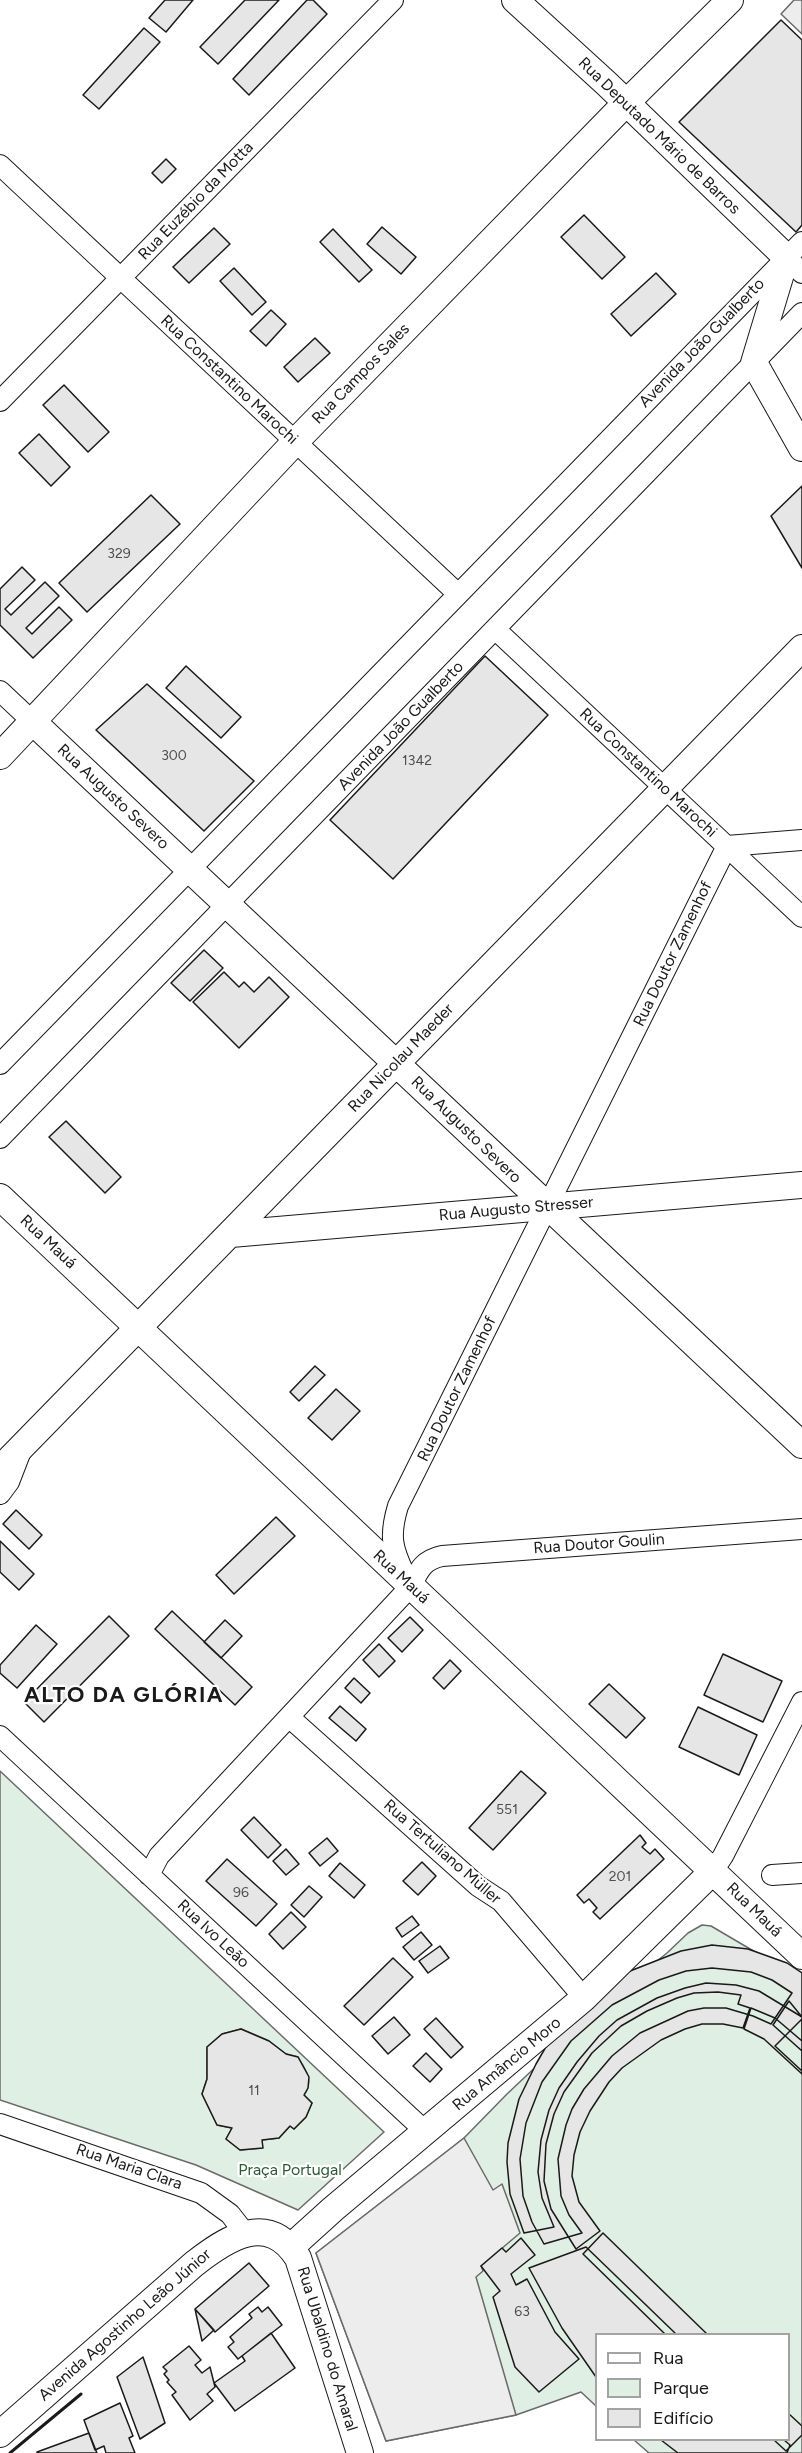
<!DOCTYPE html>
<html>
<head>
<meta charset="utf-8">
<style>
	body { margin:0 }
	#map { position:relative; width:802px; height:2453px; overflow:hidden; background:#fff; font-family:Figtree,sans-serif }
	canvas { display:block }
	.legend { position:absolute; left:595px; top:2333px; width:195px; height:108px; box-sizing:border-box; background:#fff; border:2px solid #a3a3a3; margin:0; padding:8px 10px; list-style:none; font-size:18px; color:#1a1a1a }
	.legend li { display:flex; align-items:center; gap:12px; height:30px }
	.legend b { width:30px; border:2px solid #a3a3a3 }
</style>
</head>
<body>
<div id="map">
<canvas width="802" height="2453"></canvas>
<ul class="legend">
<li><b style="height:8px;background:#fff"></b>Rua</li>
<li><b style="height:16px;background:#e0efe3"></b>Parque</li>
<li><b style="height:16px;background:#e6e6e6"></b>Edifício</li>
</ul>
</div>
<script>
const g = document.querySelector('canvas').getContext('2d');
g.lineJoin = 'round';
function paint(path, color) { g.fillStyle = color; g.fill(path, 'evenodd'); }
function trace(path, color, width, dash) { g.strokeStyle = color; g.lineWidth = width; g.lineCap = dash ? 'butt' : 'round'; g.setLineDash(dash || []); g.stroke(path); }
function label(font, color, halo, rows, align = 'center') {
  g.font = font + ' Figtree,sans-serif'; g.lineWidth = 4.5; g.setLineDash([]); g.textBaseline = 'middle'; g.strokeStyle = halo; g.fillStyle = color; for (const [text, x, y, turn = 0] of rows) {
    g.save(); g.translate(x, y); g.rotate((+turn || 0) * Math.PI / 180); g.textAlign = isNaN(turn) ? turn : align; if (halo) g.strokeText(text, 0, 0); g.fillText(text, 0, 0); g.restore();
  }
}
const green = new Path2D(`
	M0 1771 384 2132 298 2210 196 2165 0 2100ZM241 2029 269 2041 286 2054 298 2057C306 2070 314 2081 304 2095L312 2103 306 2117 294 2129 290 2126 279 2138 262 2140V2148L240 2150 226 2139 232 2128 217 2125 202 2094 207 2079V2047L222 2034Z
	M702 1925 711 1926 791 1973 802 1984V2453H649L634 2440H788V2334H596V2406L581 2392 516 2415 386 2441 316 2253 464 2138 507 2094 598 2008 667 1953 688 1933Z`);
paint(green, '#e0efe3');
trace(green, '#6a6a6a', 1.5);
const parking = new Path2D(`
	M794 0H802V34L781 14Z
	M464 2138 493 2190 502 2184 520 2233 481 2266 483 2271 476 2277 516 2415 386 2441 316 2253Z`);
paint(parking, '#ededed');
trace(parking, '#6a6a6a', 1.5);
const building = new Path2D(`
	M165 0H193L166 32 149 18Z
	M245 0H279L218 64 200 47Z
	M307 0H313L327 14 249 95 233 79Z
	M781 20 802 40V225L796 232 679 122Z
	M144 28 160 42 99 109 83 95Z
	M166 159 176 169 162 183 152 173Z
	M584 215 625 257 602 279 561 237Z
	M382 227 416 257 401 274 367 244Z
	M214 228 230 244 189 283 173 267Z
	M333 229 372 270 359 282 320 242Z
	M234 268 266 302 252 315 220 281Z
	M656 273 676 294 631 336 611 314Z
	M271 310 286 324 266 346 250 331Z
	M315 338 330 353 298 382 284 367Z
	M64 385 109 432 88 452 43 405Z
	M39 434 70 467 51 486 19 453Z
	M802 486V568L771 516Z
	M151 495 180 524 87 612 59 583Z
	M22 567 35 580 5 609 11 615 45 582 59 596 26 628 32 634 59 607 72 620 33 658 0 625V589Z
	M485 656 548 715 393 879 330 820Z
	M186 666 241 717 221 738 166 688Z
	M147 684 254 781 204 831 96 730Z
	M204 950 223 968 190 1001 171 983Z
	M224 972 239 987 244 982 254 992 269 977 289 997 239 1048 193 1002Z
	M66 1121 121 1177 105 1193 49 1137Z
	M315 1366 325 1375 299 1401 290 1392Z
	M336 1389 360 1411 332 1440 308 1418Z
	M16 1510 42 1535 29 1549 3 1524Z
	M276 1517 295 1536 234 1594 216 1575Z
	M0 1541 34 1574 19 1590 0 1572Z
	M172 1611 252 1687 235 1705 155 1629Z
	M109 1616 129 1636 44 1722 24 1702Z
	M410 1617 423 1630 402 1652 388 1638Z
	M225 1620 242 1636 221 1658 204 1642Z
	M36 1625 57 1644 17 1688 0 1673V1665Z
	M379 1644 395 1661 379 1677 363 1660Z
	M723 1654 782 1681 763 1722 704 1695Z
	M450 1660 461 1671 444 1689 433 1678Z
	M354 1678 370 1693 361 1703 345 1688Z
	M609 1684 645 1718 626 1738 589 1704Z
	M340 1706 366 1729 356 1741 329 1718Z
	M698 1707 757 1735 739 1775 679 1747Z
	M521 1771 546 1793 493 1850 469 1828Z
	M254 1817 281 1845 268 1858 241 1830Z
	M640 1835 646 1843 642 1847 650 1854 655 1849 664 1859 600 1919 593 1912 597 1908 589 1899 584 1903 577 1895Z
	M327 1838 338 1851 320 1866 309 1853Z
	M286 1849 299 1864 286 1875 273 1861Z
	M227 1859 277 1904 256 1926 206 1881Z
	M422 1862 436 1876 418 1895 403 1881Z
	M340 1863 365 1885 354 1898 329 1876Z
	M309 1886 322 1897 304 1917 291 1905Z
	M291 1912 306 1927 283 1949 269 1934Z
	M412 1916 419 1925 402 1937 396 1928Z
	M421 1932 432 1945 414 1960 403 1947Z
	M712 1945 748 1949 787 1963 802 1973V2017L759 1991 736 1985 706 1983 685 1988 657 1998 617 2020 599 2036 577 2062 559 2088 549 2110 541 2140 538 2172 542 2198 554 2227 524 2233 510 2194 507 2162 508 2143 519 2099 536 2064 547 2045 625 1973 681 1951Z
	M440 1946 449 1958 428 1973 419 1961Z
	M393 1958 413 1977 364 2025 344 2006Z
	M712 1968 751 1972 772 1980 792 1993 771 2024 753 2016 726 2008H704L688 2011 640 2033 612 2056 584 2089 572 2109 566 2125 558 2159 561 2196 569 2215 582 2233 544 2244 532 2222 523 2196 520 2159 526 2123 542 2082 571 2041 612 2005 659 1980 686 1971Z
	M718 1992 741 1995 738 2004 750 2008 743 2028 723 2024H702L685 2029 661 2040 622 2068 609 2082 590 2111 580 2132 574 2155 572 2176 579 2202 600 2231 576 2249 551 2209 544 2181 546 2144 554 2114 564 2092 592 2053 621 2026 647 2011 677 1998 694 1993Z
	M789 2001 802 2017V2051L773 2025Z
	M751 2008 775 2018 802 2041V2074L764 2039 744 2029Z
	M394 2017 410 2035 388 2054 372 2036Z
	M436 2018 463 2047 451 2058 424 2029Z
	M802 2019V2071L775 2046Z
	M241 2029 269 2041 286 2054 298 2057 309 2077 308 2088 304 2095 312 2103 306 2117 294 2129 290 2126 279 2138 262 2140 263 2148 240 2150 226 2139 232 2128 217 2125 202 2094 207 2079V2047L222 2034Z
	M426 2053 442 2069 430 2082 413 2066Z
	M603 2233 707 2334H665L583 2254Z
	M521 2238 535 2255 511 2274 516 2285 527 2279 555 2332 579 2359 539 2392 515 2367 493 2297 500 2291 481 2266 502 2248 506 2252Z
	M586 2247 676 2334H596V2377L562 2328 529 2268Z
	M249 2263 269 2286 215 2332 195 2309Z
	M258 2307 262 2312 268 2307 282 2325 238 2359 228 2347 234 2342 230 2337 252 2318 249 2314Z
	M195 2309 214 2330 202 2341Z
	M271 2333 295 2368 235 2411 214 2383 245 2361 242 2356Z
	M189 2346 201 2360 195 2365 202 2373 210 2367 215 2387 207 2394 213 2401 190 2420 172 2395 176 2392 167 2382 169 2380 164 2374 167 2371 163 2367Z
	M143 2357 165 2423 140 2439 117 2377Z
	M120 2403 133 2436 129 2438 135 2453H106L104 2446 95 2450 84 2420Z
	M788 2413 802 2426V2435L786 2451 774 2440H788Z
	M89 2433 97 2453H37V2452Z
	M661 2440H784L790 2445 787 2453H678Z`);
paint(building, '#e6e6e6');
trace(building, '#1a1a1a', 1.5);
const minor = new Path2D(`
	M0 165 458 594
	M786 257 802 273
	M0 401 393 0
	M495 629 802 917
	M0 691 33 722
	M727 846 802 840
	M0 1064 802 242
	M0 1138 802 313
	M0 1494 9 1482 21 1451
	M405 1575C392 1548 389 1536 398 1506L727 846
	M289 1717 478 1886 501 1901 584 1998
	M0 1736 426 2132
	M713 1871 723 1856 802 1702
	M149 1875 159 1856 411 1586C419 1570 423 1560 442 1556L802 1529
	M772 1875 802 1873
	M0 2124 201 2193 230 2214 244 2232`);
const major = new Path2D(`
	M515 0 607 84 786 257 754 363 802 448
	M33 722 802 1445
	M0 756 295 442 626 103 730 0
	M0 1197 802 1956
	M231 1234 802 1185
	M0 1469 802 648
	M291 2247 333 2209 584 1998 713 1871
	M0 2434 194 2264C227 2238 268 2211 298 2258L360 2453`);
trace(minor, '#1a1a1a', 22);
trace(major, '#1a1a1a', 28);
trace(minor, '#fff', 20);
trace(major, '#fff', 26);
trace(new Path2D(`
	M10 2453 81 2394`), '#1a1a1a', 3);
label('14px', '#4d4d4d', null, [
	["329",119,554],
	["300",174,756],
	["1342",417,761],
	["551",507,1810],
	["201",620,1877],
	["96",241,1893],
	["11",254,2091],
	["63",522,2312]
]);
label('16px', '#1a1a1a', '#fff', [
	["Rua Deputado Mário de Barros",659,136,44],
	["Rua Euzébio da Motta",196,201,-46],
	["Avenida João Gualberto",702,343,-46],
	["Rua Campos Sales",361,374,-46],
	["Rua Constantino Marochi",229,380,43],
	["Avenida João Gualberto",401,726,-46],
	["Rua Constantino Marochi",648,773,43],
	["Rua Augusto Severo",113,797,43],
	["Rua Doutor Zamenhof",673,954,-64],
	["Rua Nicolau Maeder",401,1058,-46],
	["Rua Augusto Severo",466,1130,44],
	["Rua Augusto Stresser",516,1209,-5],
	["Rua Mauá",48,1242,43],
	["Rua Doutor Zamenhof",457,1389,-64],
	["Rua Doutor Goulin",599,1544,-4],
	["Rua Mauá",401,1577,43],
	["Rua Tertuliano Müller",442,1852,41],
	["Rua Mauá",754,1910,44],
	["Rua Ivo Leão",213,1934,43],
	["Rua Amâncio Moro",507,2064,-40],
	["Rua Maria Clara",129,2167,19],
	["Avenida Agostinho Leão Júnior",125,2325,-41],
	["Rua Ubaldino do Amaral",327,2349,73]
]);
label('16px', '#2b5a34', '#fff', [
	["Praça Portugal",290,2170]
]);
g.letterSpacing = '1.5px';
label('bold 22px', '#1a1a1a', '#fff', [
	["ALTO DA GLÓRIA",124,1696]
]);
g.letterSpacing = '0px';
</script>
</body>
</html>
